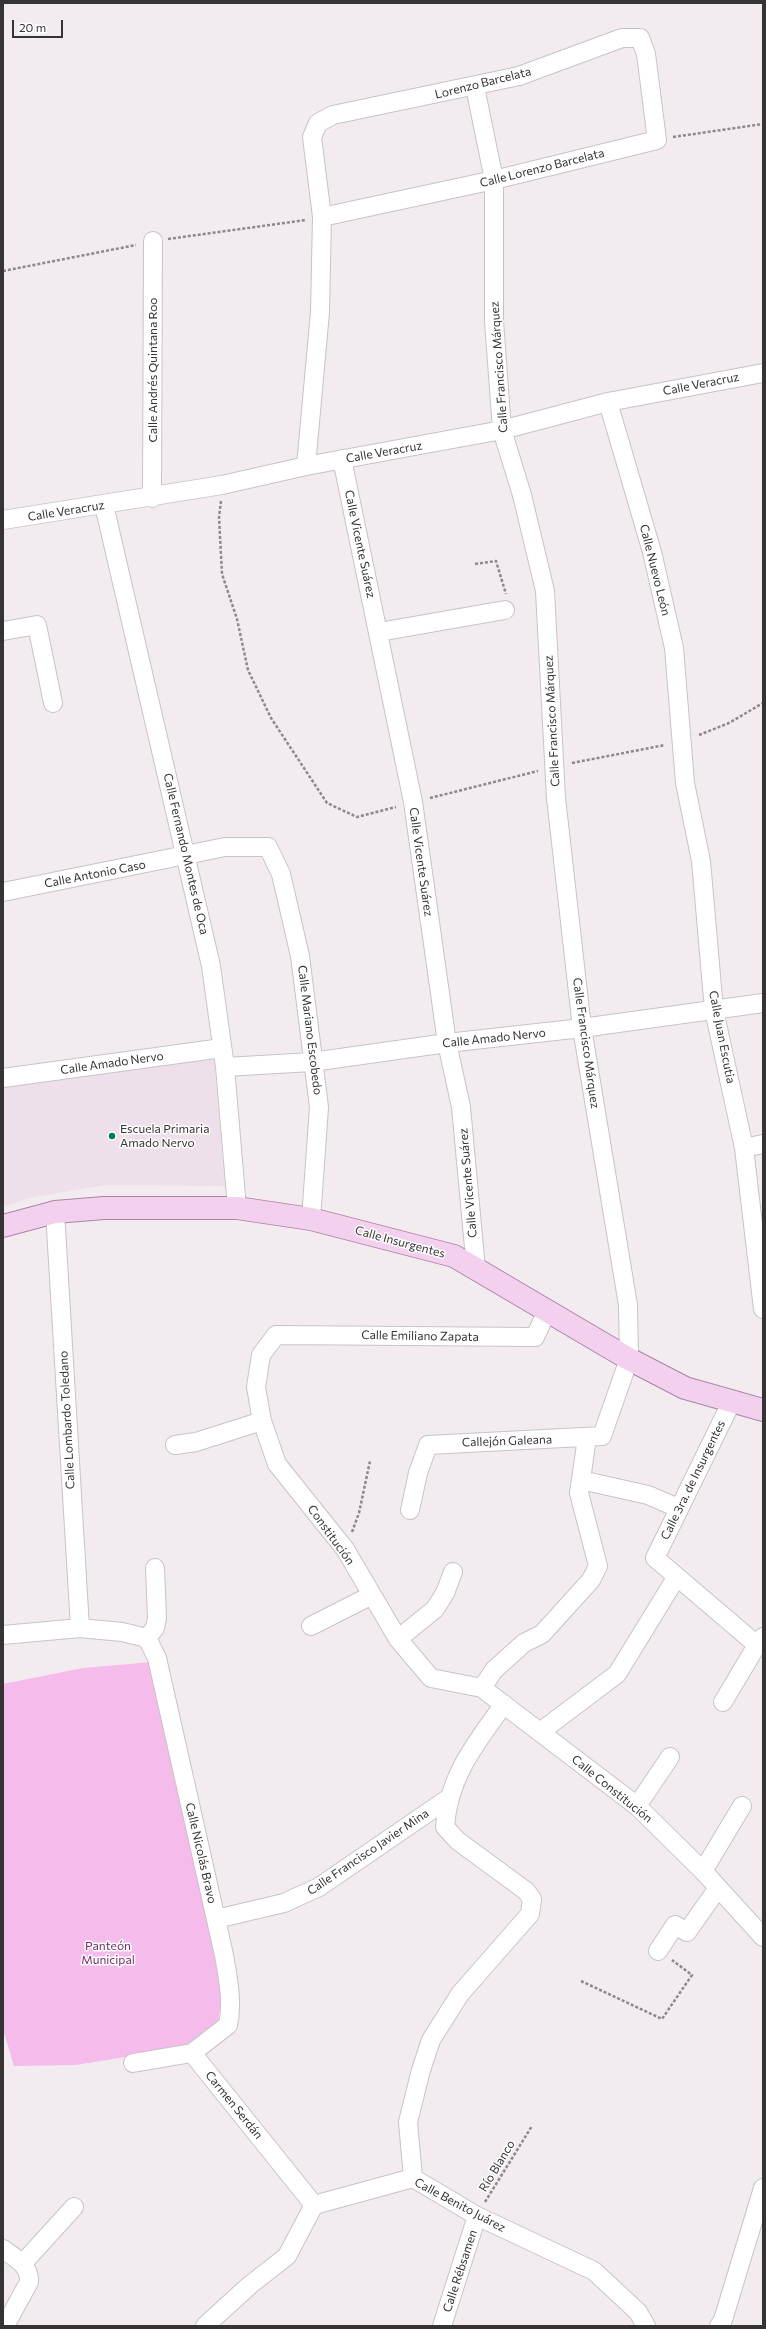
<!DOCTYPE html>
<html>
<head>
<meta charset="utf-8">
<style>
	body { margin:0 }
	#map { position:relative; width:766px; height:2329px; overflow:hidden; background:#f2ecf1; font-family:Commissioner,sans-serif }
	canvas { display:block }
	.frame { position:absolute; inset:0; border:4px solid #363335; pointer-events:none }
	.scale { position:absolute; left:12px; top:20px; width:51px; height:18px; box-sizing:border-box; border:2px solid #363335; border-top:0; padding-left:5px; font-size:12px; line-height:14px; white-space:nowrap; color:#363335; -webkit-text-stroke:3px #fff; paint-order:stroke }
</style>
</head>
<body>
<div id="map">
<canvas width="766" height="2329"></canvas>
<div class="frame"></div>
<div class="scale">20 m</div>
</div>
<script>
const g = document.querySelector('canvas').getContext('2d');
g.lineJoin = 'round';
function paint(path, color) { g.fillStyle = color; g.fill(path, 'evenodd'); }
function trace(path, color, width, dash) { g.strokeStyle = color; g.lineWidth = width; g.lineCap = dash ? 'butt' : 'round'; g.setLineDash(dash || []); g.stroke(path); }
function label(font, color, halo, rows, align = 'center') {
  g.font = font + ' Commissioner,sans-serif'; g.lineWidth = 3; g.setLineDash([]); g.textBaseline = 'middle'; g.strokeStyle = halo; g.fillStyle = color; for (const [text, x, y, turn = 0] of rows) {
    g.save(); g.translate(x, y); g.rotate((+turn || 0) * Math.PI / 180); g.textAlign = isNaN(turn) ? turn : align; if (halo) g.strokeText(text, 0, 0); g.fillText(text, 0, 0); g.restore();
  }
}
paint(new Path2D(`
	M214 1055 225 1186 105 1185 30 1198 3 1207V1086Z`), '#ede0eb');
paint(new Path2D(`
	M152 1662 223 1986 218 2022 186 2047 76 2065 14 2066 3 2029V1684L83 1668Z`), '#f5bbeb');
const minor = new Path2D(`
	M608 402 652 552 674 648 685 783 701 861 714 1010 744 1148 763 1309
	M342 459 413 802 447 1043 461 1107 476 1269
	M306 466 320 312 322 217 312 137 318 123 333 115 519 76 622 38H640L646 54 657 140 494 180 322 217
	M152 498 153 241
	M104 505 211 966 225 1067 237 1208
	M3 520 222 485 306 466 502 430 608 402 763 373
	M3 631 37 625 53 703
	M379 632 505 610
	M3 892 225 847H268L281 874 300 956 319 1107 311 1219
	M225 1067 312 1062 447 1043 582 1028 763 1003
	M3 1078 222 1048
	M744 1148 763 1144
	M55 1212 80 1628
	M547 1311 535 1337 276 1335 261 1355 256 1387 262 1421 277 1464 345 1549 398 1639 431 1678 482 1688 637 1806 703 1871 763 1937
	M731 1403 655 1558 757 1645 763 1637
	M175 1445 196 1442 262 1421
	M581 1480 648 1495 678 1508
	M410 1510 418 1473 428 1445 602 1436 629 1359 628 1305 582 1028 556 798 545 591 522 495 502 430 494 321V180L475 87
	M311 1626 372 1595
	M3 1635 80 1628 122 1632 147 1638
	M147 1638 157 1658 224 1955C228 1978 233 2002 228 2025L192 2053
	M147 1638 155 1628 157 1618 155 1568
	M398 1639 435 1609 445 1593 453 1572
	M482 1688 494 1670 524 1643 542 1634 591 1580 598 1566 579 1493 587 1438
	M723 1702 757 1645
	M540 1732 617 1674 676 1578
	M637 1806 670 1757
	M703 1871 742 1806
	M216 1919 284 1903 319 1887 449 1798
	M658 1951 675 1925 687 1932 718 1888
	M133 2063 192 2053 314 2205
	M413 2178 408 2122 421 2070 431 2040 460 1994 530 1914 532 1899 526 1891 458 1841 445 1827C448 1777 476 1743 504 1704
	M3 2249C15 2258 30 2265 29 2282L6 2324
	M23 2263 74 2207
	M205 2326 250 2285 287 2256 314 2205 413 2178 477 2216 594 2271 638 2312 646 2326
	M442 2326 477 2216
	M719 2326 723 2320 763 2188`);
const major = new Path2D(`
	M3 1226 55 1212 104 1208H237L311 1219 454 1256 629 1359 685 1388 763 1410`);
trace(minor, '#c9c3c8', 20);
trace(major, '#ac84a5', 24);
trace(new Path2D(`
	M673 137 763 124
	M168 239 306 220
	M3 271 136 245
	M221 501 219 517 222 574 237 619 248 670 271 718 327 803 357 817 396 807
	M475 564 496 561 506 594
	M699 735 729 723 763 703
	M572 763 665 745
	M430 798 538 771
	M352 1532 359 1513 370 1461
	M581 1981 662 2019 692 1975 672 1960
	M485 2202 532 2126`), '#8c888b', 2.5, [3, 2]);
trace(minor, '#fff', 18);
trace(major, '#f3d0ed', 22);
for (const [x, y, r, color] of [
	[112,1136,4,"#008061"]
]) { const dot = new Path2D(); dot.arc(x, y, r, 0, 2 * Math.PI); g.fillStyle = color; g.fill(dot); trace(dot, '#fff', 1.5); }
label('12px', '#363335', '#fff', [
	["Lorenzo Barcelata",483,83,-14],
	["Calle Lorenzo Barcelata",542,168,-14],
	["Calle Francisco Márquez",499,367,-94],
	["Calle Andrés Quintana Roo",153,370,-90],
	["Calle Veracruz",701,384,-11],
	["Calle Veracruz",384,452,-10],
	["Calle Veracruz",66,511,-9],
	["Calle Vicente Suárez",360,544,78],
	["Calle Nuevo León",655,570,76],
	["Calle Francisco Márquez",552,721,-93],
	["Calle Fernando Montes de Oca",186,854,77],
	["Calle Vicente Suárez",421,862,82],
	["Calle Antonio Caso",95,874,-11],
	["Calle Mariano Escobedo",310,1030,83],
	["Calle Juan Escutia",722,1037,79],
	["Calle Amado Nervo",494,1038,-6],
	["Calle Francisco Márquez",586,1043,82],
	["Calle Amado Nervo",112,1063,-8],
	["Calle Vicente Suárez",468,1183,-95],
	["Calle Insurgentes",400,1242,15],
	["Calle Emiliano Zapata",420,1336,1],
	["Calle Lombardo Toledano",67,1420,-93],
	["Callejón Galeana",507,1441,-2],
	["Calle 3ra. de Insurgentes",693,1480,-64],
	["Constitución",331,1535,54],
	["Calle Constitución",612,1789,39],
	["Calle Francisco Javier Mina",368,1852,-34],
	["Calle Nicolás Bravo",201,1853,77],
	["Carmen Serdán",234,2105,51],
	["Río Blanco",497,2166,-59],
	["Calle Benito Juárez",460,2205,28],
	["Calle Rébsamen",460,2271,-72]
]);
label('12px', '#363335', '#fff', [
	["Escuela Primaria",120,1129],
	["Amado Nervo",120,1143]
], 'left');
label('12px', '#73286a', '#fff', [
	["Panteón",108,1946],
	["Municipal",108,1960]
]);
</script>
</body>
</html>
